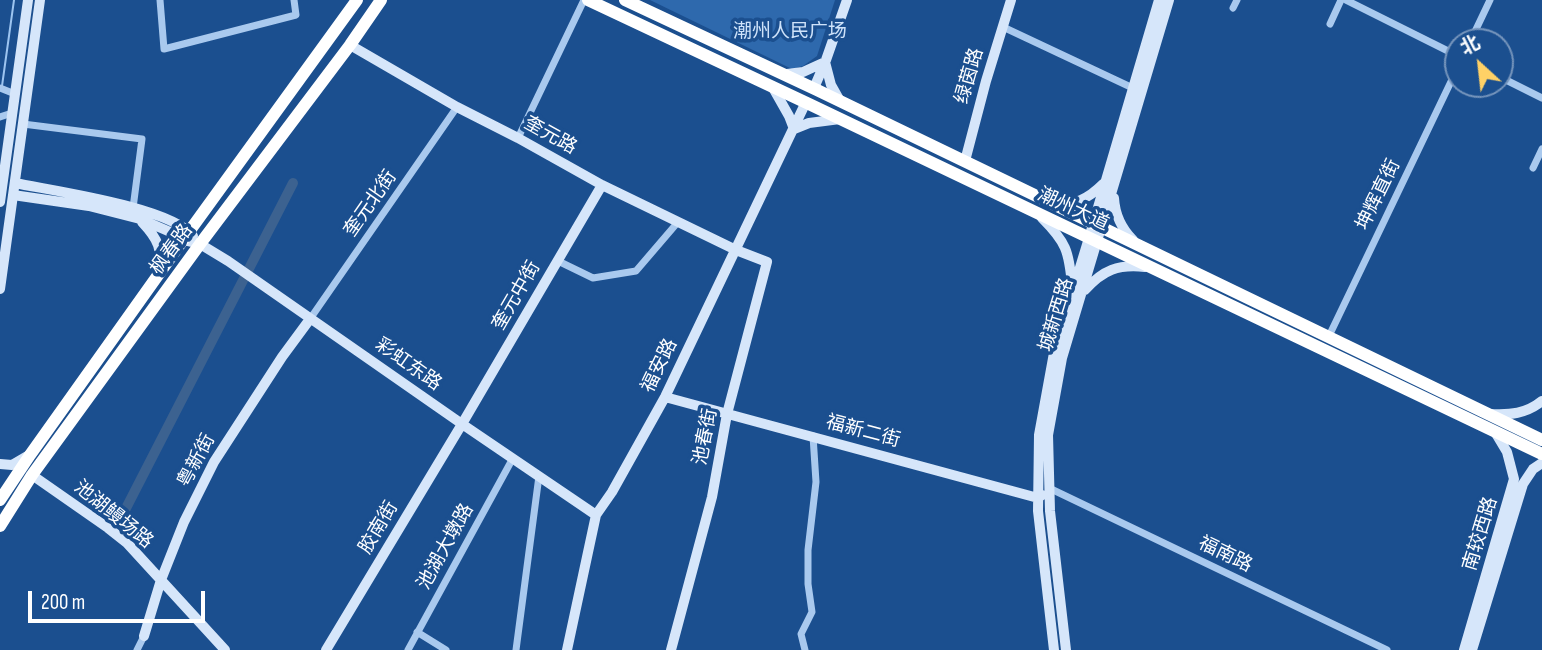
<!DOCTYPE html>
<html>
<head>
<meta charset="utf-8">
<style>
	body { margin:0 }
	#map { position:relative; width:1542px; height:650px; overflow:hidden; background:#1b4f8f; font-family:"Sofia Sans Condensed","Noto Sans SC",sans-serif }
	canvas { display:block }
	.north { position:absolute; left:1444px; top:28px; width:70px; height:70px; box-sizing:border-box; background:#1b4f8f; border:2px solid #7695bc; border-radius:50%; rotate:333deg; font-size:19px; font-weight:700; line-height:28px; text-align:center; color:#fff }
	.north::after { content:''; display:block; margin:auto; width:24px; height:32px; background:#ffd166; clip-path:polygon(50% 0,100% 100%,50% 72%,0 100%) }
	.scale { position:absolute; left:28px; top:591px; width:177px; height:32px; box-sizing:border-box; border:4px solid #fff; border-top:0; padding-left:9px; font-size:21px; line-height:24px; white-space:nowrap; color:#fff; -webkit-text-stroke:5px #1b4f8f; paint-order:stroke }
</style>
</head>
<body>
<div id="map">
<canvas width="1542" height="650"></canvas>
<div class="north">北</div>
<div class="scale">200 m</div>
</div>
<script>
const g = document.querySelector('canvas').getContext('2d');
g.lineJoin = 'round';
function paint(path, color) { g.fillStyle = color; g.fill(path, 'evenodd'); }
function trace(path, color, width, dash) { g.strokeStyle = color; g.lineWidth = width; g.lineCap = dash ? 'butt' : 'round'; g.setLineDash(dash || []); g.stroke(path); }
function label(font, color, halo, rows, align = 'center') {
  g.font = font + ' "Sofia Sans Condensed","Noto Sans SC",sans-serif'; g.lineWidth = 7; g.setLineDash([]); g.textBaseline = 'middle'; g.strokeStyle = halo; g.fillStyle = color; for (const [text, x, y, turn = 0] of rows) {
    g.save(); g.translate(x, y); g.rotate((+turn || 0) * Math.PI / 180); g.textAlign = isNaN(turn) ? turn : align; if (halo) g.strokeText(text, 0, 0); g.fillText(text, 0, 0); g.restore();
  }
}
paint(new Path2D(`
	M650 0H835L817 56 803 66 792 69Z`), '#2e69ad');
trace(new Path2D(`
	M2 86 14 0`), '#9cc4f0', 2);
trace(new Path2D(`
	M122 516 293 183`), '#3c6290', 10);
trace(new Path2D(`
	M160 0 164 49 296 15 294 0
	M1346 0 1458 56
	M1233 8 1237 0
	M1330 24 1341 0
	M1003 27 1137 90
	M1470 42 1490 0
	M1500 77 1542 98
	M0 88 15 94
	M0 117 12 113
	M23 124 142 139 133 208
	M518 138 584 0
	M1533 168 1542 149
	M558 261 593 278 636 271 678 222
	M310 319 457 107
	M1329 336 1458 67
	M1049 488 1387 650
	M417 632 446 650
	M137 650 144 636
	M408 650 513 458
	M516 650 539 476
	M805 650 801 634 812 612 808 584V550L816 482 813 436`), '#a9c9ee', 7);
trace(new Path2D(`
	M350 45 457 107 518 138 602 185 736 250 767 262 727 414 712 497 671 650
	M787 74 803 72 825 62 831 85 840 101
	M772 86 789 116 794 129 809 123 840 119
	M814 88 826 60 847 0
	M965 161 986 81 1011 0
	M15 183C53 191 170 207 193 236
	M13 195 89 206 140 219 168 231 183 240 200 244 228 261 462 424 596 515
	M1114 198C1115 215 1121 228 1133 240
	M0 202 28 0
	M1054 204C1075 205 1088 199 1103 184
	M1042 218C1066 242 1069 251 1072 285
	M142 222C158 239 164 250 157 274
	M0 289 40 0
	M1085 290C1103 270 1118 264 1145 267
	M665 397 1038 498 1042 495
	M1490 414C1510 415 1526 414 1542 401
	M0 464 12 465 29 455
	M32 475 108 528 127 543 225 650
	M144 636 161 580 184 522 214 462 282 357 310 319
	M326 650 462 424 602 185
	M567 650 596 515 612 492 665 397 806 102
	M1054 650 1038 511 1039 435 1054 353 1089 238 1159 0
	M1066 650 1050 511 1048 435 1062 358 1169 0
	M1464 650 1514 479 1507 452 1495 432
	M1472 650 1523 484 1533 469 1542 463`), '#d6e6fa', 10);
trace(new Path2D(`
	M588 0 809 104 1542 454
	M625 0 817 90 1542 440
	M0 500 30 455 183 240 357 0
	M0 526 32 475 200 244 350 45 381 0`), '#fff', 12);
label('19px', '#cfe3fa', '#1b4f8f', [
	["潮州人民广场",790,32]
]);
label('19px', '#fff', '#1b4f8f', [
	["绿茵路",970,76,-74],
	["奎元路",550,136,29],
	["坤辉直街",1379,195,-64],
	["奎元北街",371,204,-55],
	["潮州大道",1073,210,25],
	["枫春路",172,250,-54],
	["奎元中街",517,296,-60],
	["城新西路",1057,315,-73],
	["彩虹东路",408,365,35],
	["福安路",660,366,-64],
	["福新二街",863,432,15],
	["池春街",706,437,-79],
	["粤新街",197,461,-62],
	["池湖鳗场路",113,515,39],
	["胶南街",379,528,-59],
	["南较西路",1481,534,-73],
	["池湖大墩路",446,547,-61],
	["福南路",1225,555,26]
]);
</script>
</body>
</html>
